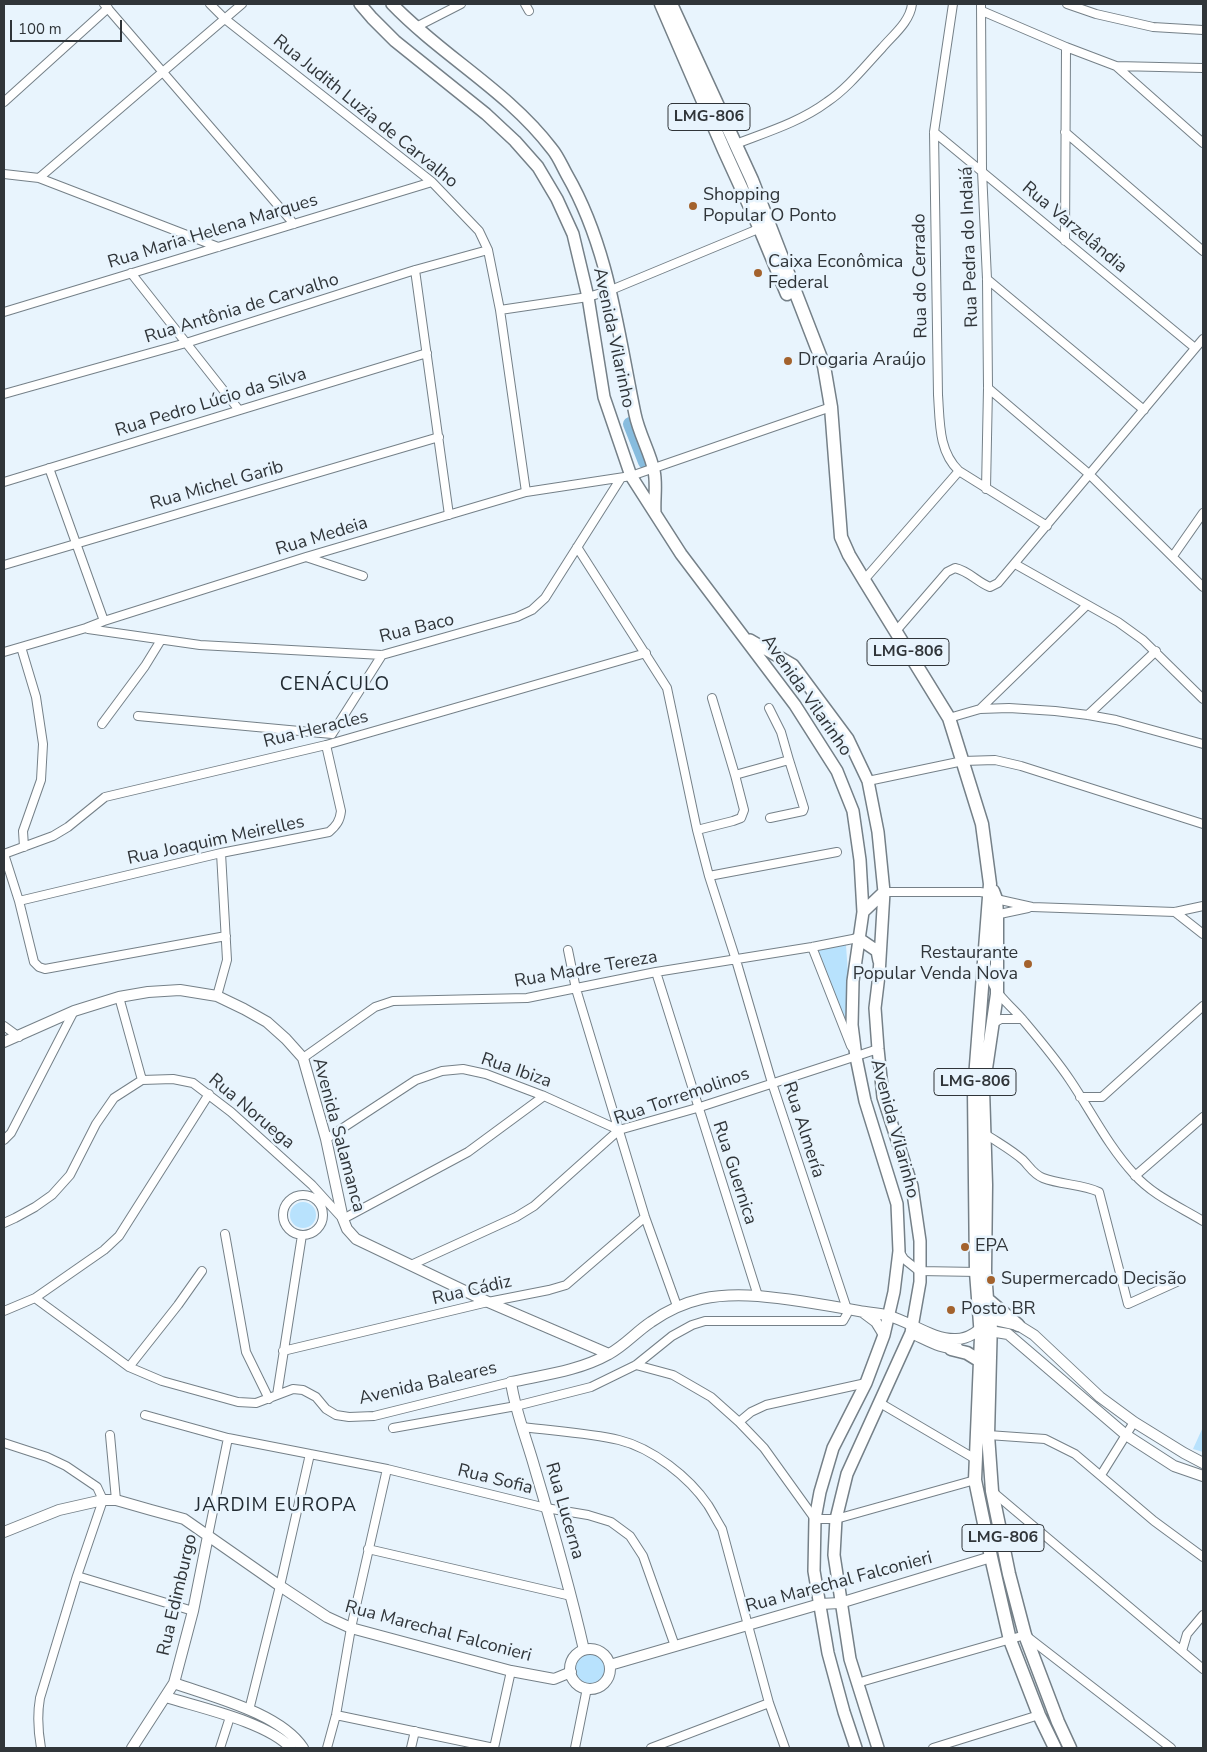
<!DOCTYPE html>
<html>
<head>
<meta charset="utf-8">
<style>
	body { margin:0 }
	#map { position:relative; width:1207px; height:1752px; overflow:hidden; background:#e8f4fd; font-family:"Nunito Sans",sans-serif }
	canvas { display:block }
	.frame { position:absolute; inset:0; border:5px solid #303539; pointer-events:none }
	.scale { position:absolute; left:10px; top:20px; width:112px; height:22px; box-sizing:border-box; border:2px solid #303539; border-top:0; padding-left:6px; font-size:15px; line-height:18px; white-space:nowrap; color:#303539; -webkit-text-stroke:4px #e8f4fd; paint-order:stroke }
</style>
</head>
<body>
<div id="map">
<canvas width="1207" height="1752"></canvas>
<div class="frame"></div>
<div class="scale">100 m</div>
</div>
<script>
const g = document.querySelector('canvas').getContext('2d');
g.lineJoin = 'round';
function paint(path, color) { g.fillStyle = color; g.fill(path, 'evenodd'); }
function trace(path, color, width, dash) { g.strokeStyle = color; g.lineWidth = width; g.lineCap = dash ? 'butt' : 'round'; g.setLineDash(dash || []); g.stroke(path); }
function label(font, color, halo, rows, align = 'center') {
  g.font = font + ' "Nunito Sans",sans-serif'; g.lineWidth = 5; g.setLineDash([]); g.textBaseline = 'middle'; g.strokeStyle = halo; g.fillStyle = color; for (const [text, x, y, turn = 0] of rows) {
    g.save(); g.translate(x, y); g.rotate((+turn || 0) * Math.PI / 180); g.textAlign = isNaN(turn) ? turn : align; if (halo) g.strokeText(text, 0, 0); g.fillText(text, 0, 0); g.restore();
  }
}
paint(new Path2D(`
	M846 945 853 1046 815 949Z
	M290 1215a13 13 0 1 1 26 0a13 13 0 1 1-26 0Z
	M1203 1427V1452L1193 1449Z
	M591 1651C627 1658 597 1705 578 1680 572 1673 573 1666 576 1658L574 1657 581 1652Z`), '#b8e2fd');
trace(new Path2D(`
	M630 424 645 462`), '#87bcde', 14);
const minor = new Path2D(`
	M104 4 294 224
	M210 4 225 19 432 182 479 231 488 250 500 310 526 492
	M525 4 529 11
	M953 4 934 132 938 395C940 421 938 451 959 471L1047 526
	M981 4 982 171 987 279 988 388 986 489
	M1067 4 1096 14 1153 27 1203 30
	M982 11 1066 47 1116 66 1203 68
	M416 27 461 4
	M1116 66 1203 143
	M4 102 108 8
	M934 132 1195 348
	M1065 132 1203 251
	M736 144C767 132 800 122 827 102 848 88 865 66 882 48 893 35 910 22 912 4
	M4 174 39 178 218 247
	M39 178 242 4
	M1065 241 1066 47
	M415 270 449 515
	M131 273 239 410
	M987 279 1144 410
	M500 310 588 297 611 290 763 227
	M4 312 432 182
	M988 388 1089 474 1203 587
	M4 394 186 343 415 270 488 250
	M49 468 104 621
	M4 482 427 353
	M1173 556 1203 513
	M306 557 363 576
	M1015 564 1118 622 1143 640 1203 699
	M4 565 439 437
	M864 580 959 471
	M88 629 200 645 382 655 517 617 532 610 545 598 621 478
	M896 631 947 572 955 568C969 571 977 582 990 587L998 583 1203 339
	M21 647 36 697 43 744 41 780 23 831 24 847
	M4 652 86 628 104 621 306 557 526 492 631 476 831 407
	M769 708 781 732 789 760
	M980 709 1087 605
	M1088 715 1156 651
	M138 716 332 734
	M949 718 980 709 1009 708 1055 711 1088 715 1116 720 1203 744
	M102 724 145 666 161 640
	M332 734 382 655
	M735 775 789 760 804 808 803 811 770 818
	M868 781 963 761 995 760 1021 766 1203 824
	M697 830 733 821 741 818 744 810 735 775 712 698
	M4 854 53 836 68 827 105 797 326 745 646 653
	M4 854 19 901 34 962 39 967 45 969 226 936
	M709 876 837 852
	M884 892H980L988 893 996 899 1032 907 1175 912 1203 906
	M19 901 221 853 329 832C336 826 340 821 341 811L326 745
	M1175 912 1203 934
	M995 915 1028 908
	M812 947 851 1046
	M568 950 576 989 645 1217 677 1306
	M987 968C995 997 1005 999 1023 1020 1039 1039 1056 1059 1070 1080 1091 1111 1108 1146 1134 1174 1152 1195 1180 1207 1203 1221
	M656 972 758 1296
	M217 996 227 960 221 853
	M119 997 142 1080
	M992 1024 1001 1019H1022
	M4 1026 19 1037
	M303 1058 375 1007 393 1001 527 998 656 972 812 947 858 938
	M1080 1097H1102L1203 1006
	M984 1133C997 1142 1012 1150 1023 1160 1030 1167 1033 1174 1043 1178 1061 1185 1082 1184 1099 1192L1128 1304 1181 1280
	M326 1139 416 1080 442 1071 463 1069 486 1074 544 1096 619 1130
	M4 1140 11 1133 74 1011
	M1135 1176 1203 1117
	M283 1215a20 20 0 1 1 40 0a20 20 0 1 1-40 0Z
	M343 1219 468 1152 544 1096
	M4 1223 15 1218 35 1207 52 1195 70 1175 96 1124 114 1098 142 1080 173 1079 193 1083 231 1112 312 1185 342 1218
	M225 1234 246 1352 269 1399
	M899 1251 904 1259 919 1271 978 1272
	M411 1265 516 1217 534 1206 619 1130 697 1108 878 1049
	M35 1298 129 1367 162 1381 238 1402 256 1403 293 1389 303 1390 316 1397 326 1409 336 1415 349 1417 374 1416 511 1382
	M4 1311 35 1298 104 1250 119 1236 209 1094
	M283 1351 488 1302 549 1290 566 1285 645 1217
	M636 1365 673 1375 711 1397 739 1422 764 1448 815 1519H836L975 1480
	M129 1367 178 1305 202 1271
	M277 1395 302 1235
	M880 1403 977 1460
	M145 1415 228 1438 387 1469 546 1508 588 1515 611 1522 630 1536 643 1556 675 1646
	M739 1422 751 1412 766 1405 866 1383
	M523 1427C554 1431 589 1433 619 1440 652 1448 689 1477 708 1505 713 1513 717 1521 722 1529L769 1703 785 1748
	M393 1428 516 1406 591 1387 636 1365 672 1336 692 1325 705 1321H843L847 1314V1309L772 1083 736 960 709 876 697 830 667 688 577 547
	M110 1435 116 1500
	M988 1435 1045 1439 1075 1454 1154 1521 1203 1557
	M4 1443 47 1457 66 1466 97 1487 103 1500 77 1576 40 1698C37 1715 38 1731 41 1748
	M1101 1475 1134 1422
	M993 1492 1203 1669
	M208 1536 228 1438
	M368 1549 571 1596
	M77 1576 193 1611
	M1182 1651 1187 1634 1203 1615
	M857 1683 1025 1635 1171 1748
	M249 1710 280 1586 310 1454
	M336 1715 494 1748
	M220 1748 230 1717
	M327 1748 336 1715 351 1628 387 1469
	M411 1748 415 1731
	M494 1748 511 1671
	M575 1748 587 1688
	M651 1748 769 1703
	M933 1748 1039 1715`);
const tertiary = new Path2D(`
	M4 1042 74 1011 119 997 148 992 180 990 217 996 244 1009 267 1022 286 1039 303 1058 326 1139 343 1219 347 1229 356 1239 488 1302 609 1354
	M864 1313 876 1322 884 1335
	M911 1333C924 1338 943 1351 957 1347
	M986 1334 990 1331 1008 1334 1126 1435 1174 1466 1203 1476
	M4 1532 59 1510 103 1500H116L151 1510 184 1519 280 1586 327 1617 351 1628 511 1671 554 1679 571 1672
	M570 1669a20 20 0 1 1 40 0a20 20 0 1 1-40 0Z
	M584 1650C570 1589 553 1529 535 1469 527 1440 515 1411 511 1382 543 1375 579 1371 609 1354 624 1346 636 1332 651 1322 685 1298 717 1293 758 1296 792 1299 826 1305 859 1311 869 1313 879 1313 889 1316 911 1322 933 1340 956 1339 971 1339 981 1328 991 1319L1018 1325 1034 1335 1100 1397 1134 1422 1184 1453 1203 1463
	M610 1665 820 1604 840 1603 991 1557
	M174 1683C213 1697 280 1713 303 1748
	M166 1697C201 1708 267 1722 291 1748
	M132 1748 174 1683 193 1611 208 1536`);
const secondary = new Path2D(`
	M360 4 372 18 395 41 486 114 515 141 538 167 557 199 573 234 588 297 604 397 631 476 681 554 795 705 837 771 853 811 860 860 863 912 853 981 852 1025 856 1057 865 1101 897 1204 899 1251 894 1292 884 1335 866 1383 833 1448 820 1492 815 1519 814 1571 828 1653 844 1712 856 1748
	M392 4C442 56 508 91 552 149 558 156 562 166 567 175 609 248 618 333 635 414 639 434 650 452 654 471 657 484 654 499 655 513
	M750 640 793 665 848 739 868 781 878 832 884 892 879 975 875 1008 878 1049 883 1097 912 1186 920 1241V1282L911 1333 847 1474 836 1519 834 1555 850 1659 878 1748
	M863 912 884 892
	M858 938 877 951 879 961`);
const trunk = new Path2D(`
	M661 4 724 150 760 229 787 294
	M671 4 752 180 824 366 831 407 841 537 849 555 864 580 949 718 982 824 990 884 974 1091 976 1272 981 1337 975 1480 991 1557 1010 1640 1039 1715 1055 1748
	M993 891 996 899 997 915V994L983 1089 986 1185 985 1271 987 1299 991 1319 988 1435 992 1491 1009 1574 1025 1635 1058 1722 1070 1748
	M987 1299 1018 1325
	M951 1349 967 1353 980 1361`);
trace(minor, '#758088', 10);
trace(tertiary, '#758088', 12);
trace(secondary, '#758088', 14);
trace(trunk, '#758088', 15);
trace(minor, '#fff', 8);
trace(tertiary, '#fff', 10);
trace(secondary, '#fff', 11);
trace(trunk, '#fff', 12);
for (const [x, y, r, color] of [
	[693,206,5,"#a3622d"],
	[758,273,5,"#a3622d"],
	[788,361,5,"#a3622d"],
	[1028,964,5,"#a3622d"],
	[965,1247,5,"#a3622d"],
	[991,1280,5,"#a3622d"],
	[951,1310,5,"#a3622d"]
]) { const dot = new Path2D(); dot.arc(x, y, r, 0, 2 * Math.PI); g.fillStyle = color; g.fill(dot); trace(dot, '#e8f4fd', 2); }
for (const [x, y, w] of [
	[709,117,82],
	[908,652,82],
	[975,1082,82],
	[1003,1538,82]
]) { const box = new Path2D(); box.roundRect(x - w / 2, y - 13.5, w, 27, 4); g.fillStyle = '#e8f4fd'; g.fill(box); trace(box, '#303539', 1); }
label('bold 16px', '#303539', null, [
	["LMG-806",709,117],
	["LMG-806",908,652],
	["LMG-806",975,1082],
	["LMG-806",1003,1538]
]);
label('18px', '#303539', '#e8f4fd', [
	["Rua Judith Luzia de Carvalho",365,112,39],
	["Rua Varzelândia",1074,228,40],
	["Rua Maria Helena Marques",213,232,-17],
	["Rua Pedra do Indaiá",970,247,-92],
	["Rua do Cerrado",921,276,-91],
	["Rua Antônia de Carvalho",242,309,-17],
	["Avenida Vilarinho",613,338,78],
	["Rua Pedro Lúcio da Silva",211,403,-17],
	["Rua Michel Garib",217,486,-16],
	["Rua Medeia",322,537,-17],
	["Rua Baco",417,629,-14],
	["Avenida Vilarinho",806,696,55],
	["Rua Heracles",316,730,-14],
	["Rua Joaquim Meirelles",216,841,-12],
	["Rua Madre Tereza",586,970,-10],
	["Rua Ibiza",516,1071,19],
	["Rua Torremolinos",682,1097,-19],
	["Rua Noruega",251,1112,40],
	["Avenida Vilarinho",894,1129,75],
	["Rua Almería",803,1130,72],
	["Avenida Salamanca",338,1135,75],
	["Rua Guernica",734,1173,72],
	["Rua Cádiz",472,1291,-13],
	["Avenida Baleares",428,1384,-13],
	["Rua Sofia",495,1480,14],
	["Rua Lucerna",564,1511,74],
	["Rua Marechal Falconieri",839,1583,-15],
	["Rua Edimburgo",178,1595,-77],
	["Rua Marechal Falconieri",438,1632,15]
]);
label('18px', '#303539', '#e8f4fd', [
	["Shopping",703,196],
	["Popular O Ponto",703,217],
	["Caixa Econômica",768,263],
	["Federal",768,284],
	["Drogaria Araújo",798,361],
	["Restaurante",1018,954,"right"],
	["Popular Venda Nova",1018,975,"right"],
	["EPA",975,1247],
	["Supermercado Decisão",1001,1280],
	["Posto BR",961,1310]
], 'left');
g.letterSpacing = '1px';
label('19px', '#222b32', '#e8f4fd', [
	["CENÁCULO",335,685],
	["JARDIM EUROPA",276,1506]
]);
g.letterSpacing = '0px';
</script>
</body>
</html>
